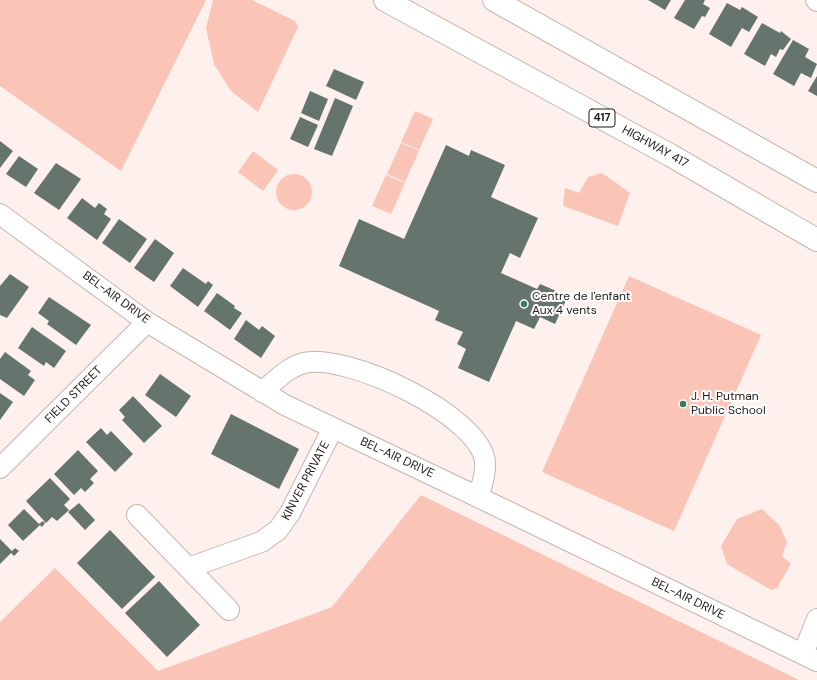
<!DOCTYPE html>
<html>
<head>
<meta charset="utf-8">
<style>
	body { margin:0 }
	canvas { display:block; background:#fef0ed }
</style>
</head>
<body>
<canvas width="817" height="680"></canvas>
<script>
const g = document.querySelector('canvas').getContext('2d');
g.lineJoin = 'round';
function paint(path, color) { g.fillStyle = color; g.fill(path, 'evenodd'); }
function trace(path, color, width, dash) { g.strokeStyle = color; g.lineWidth = width; g.lineCap = dash ? 'butt' : 'round'; g.setLineDash(dash || []); g.stroke(path); }
function label(font, color, halo, rows, align = 'center') {
  g.font = font + ' "DM Sans",sans-serif'; g.lineWidth = 4; g.setLineDash([]); g.textBaseline = 'middle'; g.strokeStyle = halo; g.fillStyle = color; for (const [text, x, y, turn = 0] of rows) {
    g.save(); g.translate(x, y); g.rotate((+turn || 0) * Math.PI / 180); g.textAlign = isNaN(turn) ? turn : align; if (halo) g.strokeText(text, 0, 0); g.fillText(text, 0, 0); g.restore();
  }
}
paint(new Path2D(`
	M0 0H206L121 171 0 86Z
	M213 0H252L295 21 298 27 258 112 231 91 214 64 206 28Z
	M415 111 433 119 419 150 401 142Z
	M401 143 419 151 405 182 387 174Z
	M253 151 278 170 263 191 238 172Z
	M602 173 630 193 618 226 563 206 565 188 579 193 588 177Z
	M276 192a18 18 0 1 1 36 0a18 18 0 1 1-36 0Z
	M386 175 405 183 391 214 372 206Z
	M629 276 761 335 674 531 542 472Z
	M421 495 799 680H0V622L55 568 158 671 332 607Z
	M762 509 779 525 787 542 782 556 791 564 777 588 771 590 727 564 721 546 737 519Z`), '#fac4b7');
paint(new Path2D(`
	M648 0H671L665 10Z
	M685 0H705L703 4 710 8 705 17 702 16 694 29 674 18Z
	M727 3 740 10 742 7 758 17 749 32 742 28 731 47 709 34Z
	M762 23 780 33 781 31 791 39 783 50 780 49 776 57 771 54 765 66 744 54Z
	M793 40 809 49 805 57 817 64 811 78 801 73 794 86 773 74Z
	M334 69 364 82 356 100 326 86Z
	M817 76V96L808 91Z
	M310 91 328 99 319 121 301 113Z
	M335 98 353 106 332 156 314 149Z
	M300 117 318 125 308 147 290 139Z
	M0 141 13 151 0 168Z
	M446 145 469 156 471 150 505 165 491 197 538 218 520 258 510 253 501 273 537 289 540 284 568 296 555 324 540 317 534 329 516 321 489 382 458 368 466 349 457 344 463 332 435 320 439 311 339 266 359 219 404 239Z
	M19 156 38 169 26 187 6 174Z
	M56 163 81 179 59 210 34 193Z
	M82 198 95 208 99 203 107 209 104 214 111 219 97 240 67 218Z
	M119 219 147 239 130 263 102 243Z
	M155 239 174 253 154 282 134 268Z
	M183 268 206 284 208 281 213 285 198 307 170 286Z
	M10 274 29 287 7 318 0 315V286Z
	M217 293 235 306 234 308 242 313 230 330 204 311Z
	M49 297 91 325 76 345 47 324 49 321 38 313Z
	M246 320 259 330 262 326 275 336 261 358 234 339Z
	M32 327 66 351 54 368 46 362 44 366 18 348Z
	M5 352 31 371 28 375 35 380 24 396 0 379V359Z
	M160 374 191 396 176 417 145 395Z
	M0 393 13 402 0 420Z
	M133 396 162 426 144 443 122 420 125 417 119 410Z
	M231 414 299 449 279 489 211 454Z
	M101 428 107 435 111 431 133 454 115 472 86 442Z
	M78 450 98 471 90 479 94 483 85 492 81 488 74 495 54 474Z
	M50 478 70 499 64 505 69 510 57 521 52 517 46 523 26 501Z
	M79 503 95 520 85 530 68 512Z
	M24 509 40 525 23 541 8 525Z
	M43 521 45 523 42 527 39 524Z
	M110 530 155 577 122 609 77 563Z
	M0 539 12 551 15 548 19 551 14 556 11 553 0 564Z
	M159 581 200 625 167 657 125 613Z`), '#66746e');
const minor = new Path2D(`
	M816 0 817 1
	M0 214 147 322 285 405 478 497 817 661
	M262 392C275 381 288 367 304 363 347 353 478 414 485 461 486 471 482 487 478 497
	M0 468 147 322
	M137 515 229 610
	M188 568 261 542 278 530 290 513 333 428
	M803 654 817 619`);
const highway = new Path2D(`
	M385 0 670 155 817 240
	M494 0 817 181`);
trace(minor, '#c5b5b1', 22);
trace(highway, '#c5b5b1', 24);
trace(minor, '#fff', 20);
trace(highway, '#fff', 22);
for (const [x, y, r, color] of [
	[524,304,4,"#3c7862"],
	[683,404,4,"#3c7862"]
]) { const dot = new Path2D(); dot.arc(x, y, r, 0, 2 * Math.PI); g.fillStyle = color; g.fill(dot); trace(dot, '#fff', 1.5); }
for (const [x, y, w] of [
	[602,118,26]
]) { const box = new Path2D(); box.roundRect(x - w / 2, y - 9, w, 18, 3); g.fillStyle = '#fff'; g.fill(box); trace(box, '#1f1918', 1); }
label('bold 11px', '#1f1918', null, [
	["417",602,118]
]);
label('12px', '#1f1918', '#fff', [
	["HIGHWAY 417",655,147,29],
	["BEL-AIR DRIVE",116,298,36],
	["FIELD STREET",74,395,-45],
	["BEL-AIR DRIVE",397,458,25],
	["KINVER PRIVATE",306,481,-62],
	["BEL-AIR DRIVE",688,599,26]
]);
label('12px', '#1f1918', '#fff', [
	["Centre de l'enfant",532,297],
	["Aux 4 vents",532,311],
	["J. H. Putman",691,397],
	["Public School",691,411]
], 'left');
</script>
</body>
</html>
